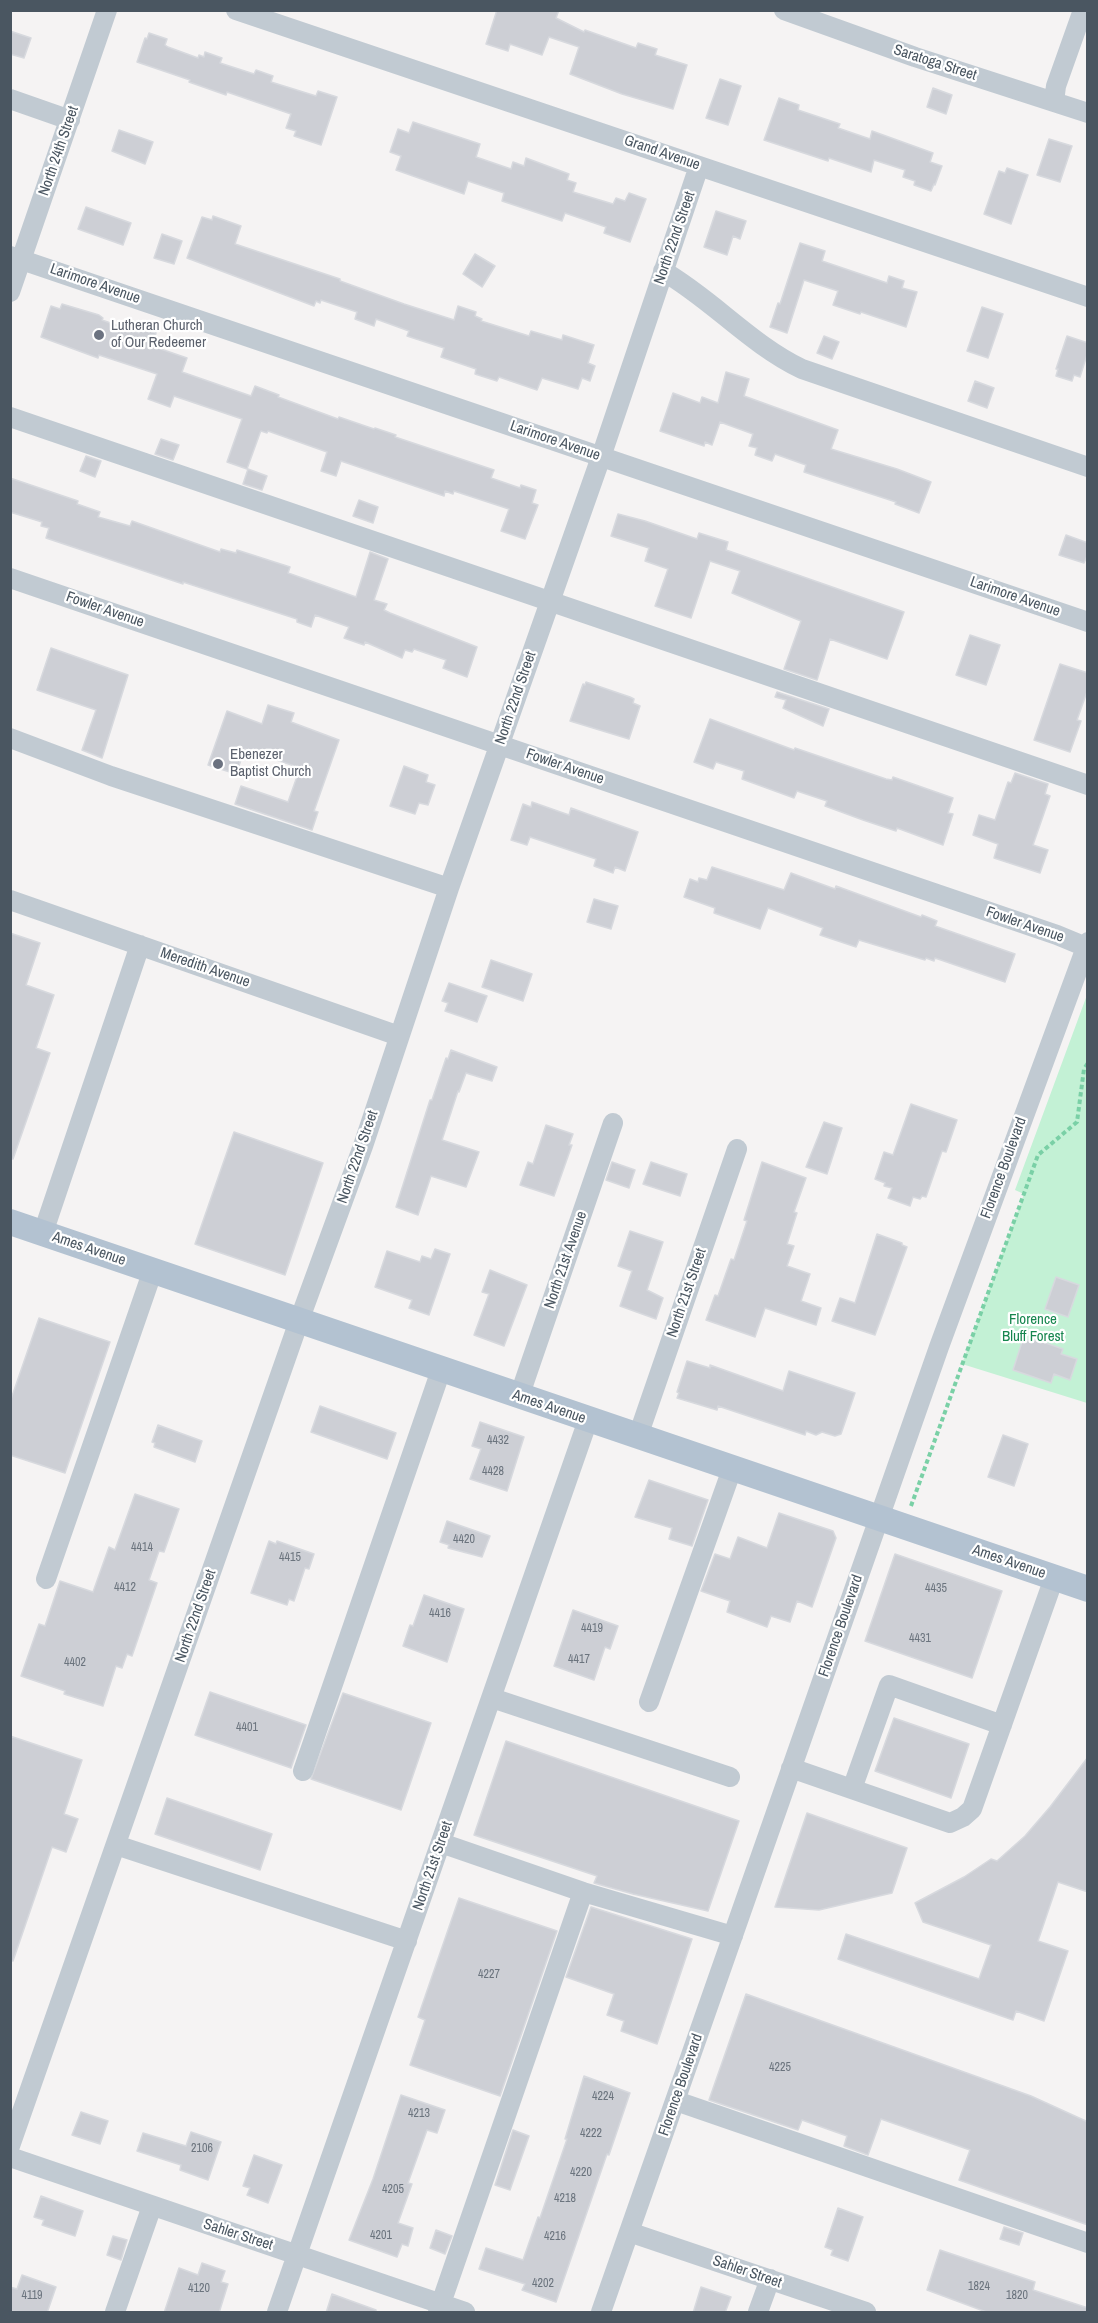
<!DOCTYPE html>
<html>
<head>
<meta charset="utf-8">
<style>
	body { margin:0 }
	#map { position:relative; width:1098px; height:2323px; overflow:hidden; background:#f5f3f3; font-family:"Archivo Narrow",sans-serif }
	canvas { display:block }
	.frame { position:absolute; inset:0; border:12px solid #4a5661; pointer-events:none }
</style>
</head>
<body>
<div id="map">
<canvas width="1098" height="2323"></canvas>
<div class="frame"></div>
</div>
<script>
const g = document.querySelector('canvas').getContext('2d');
g.lineJoin = 'round';
function paint(path, color) { g.fillStyle = color; g.fill(path, 'evenodd'); }
function trace(path, color, width, dash) { g.strokeStyle = color; g.lineWidth = width; g.lineCap = dash ? 'butt' : 'round'; g.setLineDash(dash || []); g.stroke(path); }
function label(font, color, halo, rows, align = 'center') {
  g.font = font + ' "Archivo Narrow",sans-serif'; g.lineWidth = 4.5; g.setLineDash([]); g.textBaseline = 'middle'; g.strokeStyle = halo; g.fillStyle = color; for (const [text, x, y, turn = 0] of rows) {
    g.save(); g.translate(x, y); g.rotate((+turn || 0) * Math.PI / 180); g.textAlign = isNaN(turn) ? turn : align; if (halo) g.strokeText(text, 0, 0); g.fillText(text, 0, 0); g.restore();
  }
}
paint(new Path2D(`
	M1087 995V1403L962 1364 1024 1194 1015 1190Z`), '#c3f1d5');
const building = new Path2D(`
	M497 10H559L556 18 584 32 585 30 636 48 638 43 657 49 655 55 687 65 673 109 622 94 570 74 579 47 549 37 542 55 510 44 508 51 486 44Z
	M10 31 31 38 24 58 10 54Z
	M149 33 167 39 165 45 168 47 198 58 199 55 204 57 205 52 222 58 220 63 254 74 256 70 273 76 271 82 316 96 318 91 337 97 321 145 294 136 296 131 286 128 291 114 227 92 226 95 189 82 190 80 137 62 145 38 147 39Z
	M720 79 741 86 728 125 706 118Z
	M933 88 952 95 946 114 927 107Z
	M779 98 799 105 798 110 840 124 838 128 870 139 872 131 933 153 930 162 942 166 935 185 934 184 931 191 914 185 915 181 903 177 905 170 874 160 871 172 829 158 828 161 764 140Z
	M413 122 480 144 476 157 511 169 513 162 524 166 526 158 569 174 567 180 576 183 573 192 613 204 616 198 625 201 629 193 646 199 630 242 604 233 606 227 565 213 562 221 502 201 504 193 468 181 464 194 396 170 401 156 390 152 398 129 409 133Z
	M119 130 153 142 145 164 112 151Z
	M1049 139 1072 146 1060 182 1037 175Z
	M1007 168 1028 175 1011 224 984 214 999 171 1005 173Z
	M86 207 131 223 123 245 78 229Z
	M716 211 746 221 740 239 733 236 727 255 704 247Z
	M213 216 241 226 235 244 340 279V281L404 304 454 320 458 306 476 312 475 316 482 319 481 321 529 336 531 331 562 340 563 335 594 345 588 363 595 366 590 381 582 378 578 389 542 378 537 390 499 377 497 381 475 374 476 369 441 357 444 348 407 336 409 331 376 319 374 326 355 319 357 312 321 300 320 303 316 301 314 306 187 258 202 217 212 220Z
	M162 234 182 241 174 264 154 258Z
	M800 243 825 251 822 261 887 283 889 276 904 281 902 288 917 292 906 327 861 312 860 314 833 305 838 291 804 280 787 333 770 327 778 303 780 304Z
	M475 254 495 266 482 287 463 274Z
	M62 304 99 315 103 318 102 320 139 333 141 328 156 333 152 346 187 358 182 372 251 396 255 386 279 395 278 397 338 419 339 417 374 429 375 428 396 435 395 437 494 470 491 478 520 488 521 485 536 490 532 503 538 505 525 539 501 531 509 509 454 491 453 494 445 491 444 496 341 461 336 476 321 471 327 452 268 431 267 433 261 431 260 433 247 469 227 462 242 419 174 396 170 407 148 399 157 374 99 355 98 358 41 337 51 306 60 309Z
	M982 307 1003 314 988 358 967 351Z
	M824 336 839 342 832 359 817 353Z
	M1067 336 1088 343V352L1080 377 1074 375 1072 381 1056 376 1058 369H1056Z
	M726 372 749 379 744 396 838 430 831 449 897 469 931 482 919 513 895 504 896 502 804 472 806 465 775 454 772 461 755 455 757 448 749 446 753 434 720 422 712 445 705 442 704 446 660 431 673 393 700 403 702 397 718 403Z
	M975 381 994 388 987 408 968 401Z
	M161 439 179 445 173 460 155 454Z
	M86 456 101 461 95 477 80 471Z
	M248 469 267 476 262 490 243 484Z
	M10 478 78 501 77 504 100 512 98 517 130 526 132 521 220 552 221 549 236 553 237 550 290 567 288 573 356 597 370 552 388 559 374 600 387 604 384 610 390 613 477 647 467 677 443 668 446 660 414 649 412 652 405 650 402 658 365 642 364 645 344 638 349 627 315 615 311 627 297 622V619L183 582V584L46 538 49 528 41 526 42 522 10 512Z
	M359 500 378 507 373 523 353 516Z
	M618 514 645 521 697 539 699 533 728 542 726 550 904 612 887 659 830 639 817 680 784 669 801 621 732 593 740 571 710 561 691 618 655 606 668 569 645 561 649 548 611 536Z
	M1066 535 1088 543V554L1084 563 1059 555Z
	M970 635 1000 645 986 685 956 675Z
	M51 648 128 675 102 758 82 750 96 710 37 690Z
	M1060 664 1088 673V689L1077 720 1081 721 1070 752 1034 740Z
	M586 682 630 697 634 699 633 703 640 706 629 739 570 721 583 684 585 685Z
	M777 692 829 709 823 726 783 708 786 700 775 697Z
	M268 705 294 713 291 722 339 740 314 811 318 812 312 830 235 804 241 786 288 802 300 768 245 749 236 774 208 765 227 711 262 724Z
	M710 719 794 750 795 748 886 779 892 780 893 777 953 798 948 813 953 814 943 845 897 828 896 831 863 820 825 806 827 801 797 791 794 798 742 779 744 771 716 762 713 769 694 762Z
	M404 766 428 775 426 782 435 785 428 805 419 803 415 814 390 806Z
	M1015 773 1048 784 1045 794 1050 796 1033 845 1048 850 1040 873 994 858 998 844 973 835 979 815 995 820 1008 782 1011 783Z
	M532 802 569 815 571 808 638 832 625 871 615 867 613 873 594 866 596 859 530 837 527 845 511 840 523 804 531 807Z
	M712 867 784 890 791 873 835 889 836 886 921 917 922 915 937 921 935 926 1015 954 1005 982 935 958 934 961 926 958 925 960 859 940 856 947 820 935 823 928 768 908 760 929 714 913 715 908 684 897 690 879 698 882 699 878 707 880Z
	M594 899 618 906 611 929 587 922Z
	M10 933 40 943 26 985 54 995 36 1048 50 1053 13 1159H10Z
	M491 960 532 974 523 1001 482 987Z
	M449 983 487 996 477 1022 445 1011 448 1003 442 1001Z
	M451 1050 497 1067 492 1081 466 1073 459 1092 458 1091 442 1140 479 1152 466 1187 431 1176 418 1215 396 1207 430 1100H432L446 1058 448 1059Z
	M911 1104 957 1120 946 1152 942 1151 926 1197 922 1196 920 1199 913 1197 910 1206 888 1198 892 1188 884 1186 885 1183 875 1179 884 1152 893 1155Z
	M824 1122 842 1128 827 1174 806 1167Z
	M546 1125 573 1134 569 1145H572L554 1196 520 1185 528 1162 533 1164Z
	M234 1132 323 1163 285 1275 195 1244Z
	M612 1162 635 1170 629 1188 606 1180Z
	M651 1162 687 1174 680 1196 643 1184Z
	M762 1162 806 1178 794 1212 797 1213 787 1244 794 1246 787 1266 810 1274 801 1301 821 1308 816 1325 765 1308 755 1337 706 1320 715 1295 718 1296 731 1259 734 1260 747 1221 744 1220Z
	M630 1231 663 1242 647 1290 663 1298 656 1319 620 1306 632 1271 618 1266Z
	M877 1234 902 1243V1245L907 1247 875 1335 832 1321 840 1298 855 1303Z
	M435 1249 450 1254 429 1315 409 1308 412 1300 375 1287 387 1251 420 1262 422 1256 431 1259Z
	M490 1270 527 1285 504 1346 474 1335 489 1294 482 1292Z
	M1056 1277 1079 1285 1068 1317 1045 1309Z
	M39 1318 110 1342 65 1473 10 1455V1402Z
	M1031 1338 1063 1349 1061 1354 1077 1359 1070 1380 1054 1374 1051 1383 1013 1370 1023 1339 1030 1341Z
	M687 1361 710 1368V1365L783 1391 789 1371 855 1393 841 1434 835 1436 822 1432 816 1435 806 1431 805 1435 718 1406 717 1410 677 1398 679 1393 677 1392Z
	M320 1406 396 1433 387 1459 311 1432Z
	M480 1422 524 1437 507 1491 470 1479 481 1449 472 1446Z
	M158 1425 202 1441 195 1462 154 1447 155 1443 152 1442Z
	M1003 1435 1028 1444 1014 1486 988 1477Z
	M649 1480 708 1500 692 1546 669 1539 672 1528 635 1517Z
	M135 1494 179 1509 164 1552 159 1551 149 1580 157 1583 132 1656 127 1654 122 1668 116 1666 103 1706 64 1694 65 1691 21 1676 39 1624 45 1626 60 1581 93 1592 109 1547 115 1550Z
	M779 1513 833 1531 836 1538 812 1607 797 1601 790 1622 771 1616 767 1627 727 1612 730 1601 701 1591 715 1554 730 1559 738 1537 767 1548Z
	M447 1521 490 1536 482 1557 448 1548 449 1545 440 1542Z
	M269 1541 276 1544 277 1541 314 1554 309 1569 305 1568 294 1601 289 1599 287 1605 251 1593Z
	M895 1554 1002 1591 972 1678 865 1641Z
	M424 1595 464 1609 447 1662 403 1646 410 1625 413 1626Z
	M573 1610 618 1626 610 1649 605 1647 594 1680 554 1666Z
	M210 1692 306 1725 291 1768 195 1735Z
	M343 1693 431 1723 401 1810 311 1779Z
	M894 1718 969 1744 951 1798 875 1771Z
	M10 1736 82 1760 64 1814 78 1819 66 1852 52 1847 13 1961 10 1960Z
	M506 1741 739 1821 708 1911 633 1894 594 1883 597 1876 474 1835Z
	M1088 1757V1892L1058 1882 1038 1941 1068 1951 1044 2021 1016 2011 1013 2020 838 1959 846 1934 979 1979 991 1945 923 1922 915 1903 964 1877 991 1859 997 1861 1025 1836 1050 1807Z
	M167 1798 272 1834 260 1870 155 1834Z
	M807 1813 907 1848 892 1893 819 1910 775 1907Z
	M459 1898 557 1931 500 2096 410 2065 425 2020 418 2017Z
	M591 1907 692 1939 657 2044 621 2031 624 2021 607 2015 614 1994 566 1977Z
	M746 1994 1031 2096 1088 2122V2225L959 2180 970 2150 881 2119 868 2155 844 2146 847 2136 802 2120 798 2130 709 2100Z
	M584 2076 630 2093 609 2155 607 2154 556 2302 522 2290 525 2284 479 2269 486 2248 523 2260 538 2217 540 2218 567 2139H565Z
	M401 2095 445 2110 437 2133 427 2130 408 2183 412 2184 398 2223 413 2228 408 2246 402 2244 397 2257 349 2240 373 2179Z
	M81 2112 108 2121 100 2144 72 2135Z
	M513 2130 529 2136 510 2190 495 2185Z
	M191 2132 221 2142 208 2180 180 2170 181 2165 137 2151 143 2133 186 2146Z
	M254 2155 282 2165 268 2203 247 2195 250 2188 243 2186Z
	M41 2196 83 2211 75 2236 42 2225 44 2220 34 2217Z
	M838 2208 863 2217 848 2261 831 2255 833 2250 825 2247Z
	M1004 2227 1023 2233 1019 2245 1000 2239Z
	M436 2230 452 2236 445 2254 430 2248Z
	M113 2236 127 2240 121 2260 107 2255Z
	M940 2250 1035 2282 1033 2290 1088 2308V2313H989L927 2290Z
	M202 2263 225 2271 221 2282 228 2284 219 2313H164L179 2268 198 2275Z
	M22 2275 56 2287 47 2313H10V2287L17 2289Z
	M701 2287 731 2297 725 2313H693Z
	M332 2294 376 2310V2313H326Z`);
paint(building, '#cdcfd5');
trace(building, '#d7d9de', 1.5);
trace(new Path2D(`
	M911 1506 1038 1155 1077 1122 1084 1069 1088 1063`), '#7ad0a6', 4, [4.5, 3]);
trace(new Path2D(`
	M236 10 1088 297
	M784 10 915 57 1088 113
	M10 99 70 120
	M1054 102 1056 86 1083 10
	M10 256 1088 622
	M663 271C713 300 750 344 802 369L1088 467
	M10 292 107 10
	M10 417 1088 785
	M10 578 1057 935 1086 947
	M10 738 111 776 449 888
	M10 900 399 1036
	M43 1233 140 945
	M519 1397 613 1123
	M638 1436 737 1149
	M46 1579 153 1270
	M492 1698 730 1777
	M649 1702 732 1469
	M791 1768 950 1823 963 1817 972 1809 1054 1578
	M303 1771 441 1370
	M852 1789 889 1685 1002 1725
	M441 1843 583 1892 733 1936
	M116 1845 407 1941
	M676 2101 1088 2243
	M10 2146 299 1321 363 1146 449 888 601 457 699 166
	M10 2157 465 2312
	M629 2232 866 2312
	M115 2312 152 2206
	M277 2312 588 1420
	M438 2312 583 1892
	M601 2312 939 1347 1088 942
	M758 2312 770 2279`), '#c1cad2', 20);
trace(new Path2D(`
	M10 1222 1088 1589`), '#b3c2d1', 26);
for (const [x, y, r, color] of [
	[99,335,6,"#6b7280"],
	[218,764,6,"#6b7280"]
]) { const dot = new Path2D(); dot.arc(x, y, r, 0, 2 * Math.PI); g.fillStyle = color; g.fill(dot); trace(dot, '#fff', 2); }
label('12px', '#6b747e', null, [
	["4432",498,1441],
	["4428",493,1472],
	["4420",464,1540],
	["4414",142,1548],
	["4415",290,1558],
	["4412",125,1588],
	["4435",936,1589],
	["4416",440,1614],
	["4419",592,1629],
	["4431",920,1639],
	["4417",579,1660],
	["4402",75,1663],
	["4401",247,1728],
	["4227",489,1975],
	["4225",780,2068],
	["4224",603,2097],
	["4213",419,2114],
	["4222",591,2134],
	["2106",202,2149],
	["4220",581,2173],
	["4205",393,2190],
	["4218",565,2199],
	["4201",381,2236],
	["4216",555,2237],
	["4202",543,2284],
	["1824",979,2287],
	["4120",199,2289],
	["4119",32,2296],
	["1820",1017,2296]
]);
label('15px', '#4a5661', '#fff', [
	["Saratoga Street",935,63,18],
	["North 24th Street",59,151,-71],
	["Grand Avenue",662,153,19],
	["North 22nd Street",675,238,-71],
	["Larimore Avenue",95,284,19],
	["Larimore Avenue",555,441,19],
	["Larimore Avenue",1015,597,19],
	["Fowler Avenue",105,610,19],
	["North 22nd Street",516,698,-71],
	["Fowler Avenue",565,767,19],
	["Fowler Avenue",1025,925,19],
	["Meredith Avenue",205,968,19],
	["North 22nd Street",358,1157,-71],
	["Florence Boulevard",1004,1168,-70],
	["Ames Avenue",89,1249,19],
	["North 21st Avenue",566,1260,-71],
	["North 21st Street",687,1293,-71],
	["Ames Avenue",549,1407,19],
	["Ames Avenue",1009,1562,19],
	["North 22nd Street",196,1616,-71],
	["Florence Boulevard",841,1626,-71],
	["North 21st Street",433,1866,-71],
	["Florence Boulevard",681,2085,-71],
	["Sahler Street",238,2235,18],
	["Sahler Street",747,2272,19]
]);
label('15px', '#5b616d', '#fff', [
	["Lutheran Church",111,326],
	["of Our Redeemer",111,343],
	["Ebenezer",230,755],
	["Baptist Church",230,772]
], 'left');
label('15px', '#17864f', '#fff', [
	["Florence",1033,1320],
	["Bluff Forest",1033,1337]
]);
</script>
</body>
</html>
